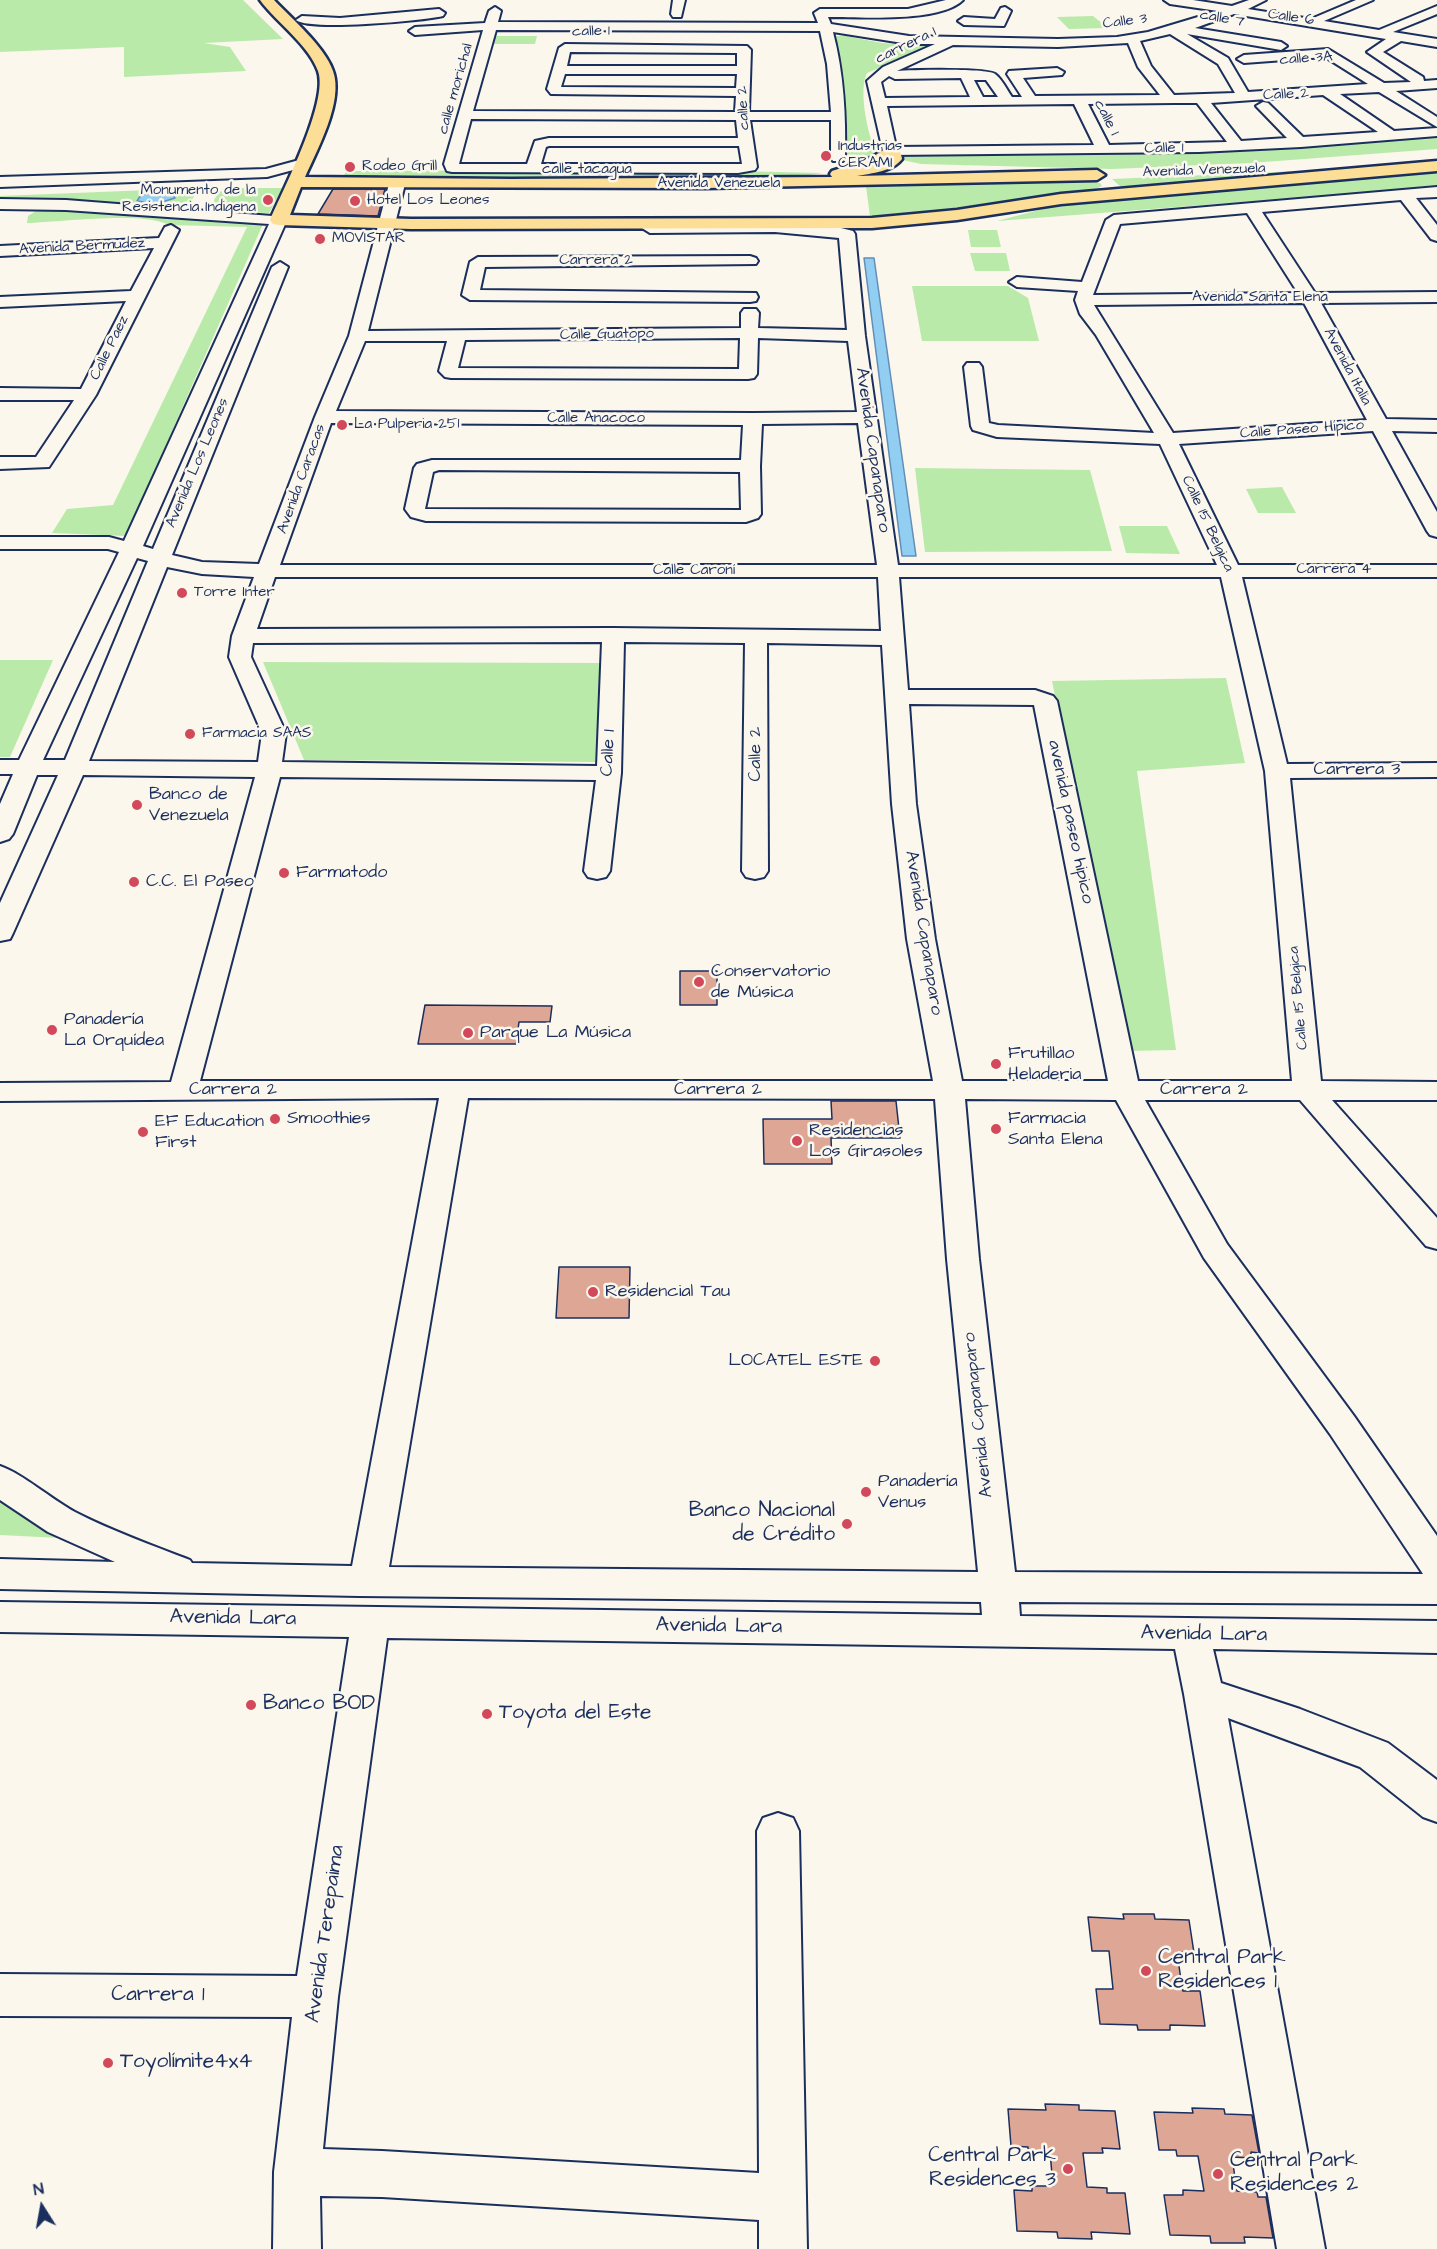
<!DOCTYPE html>
<html>
<head>
<meta charset="utf-8">
<style>
	body { margin:0 }
	#map { position:relative; width:1437px; height:2249px; overflow:hidden; background:#fbf7ec; font-family:"Architects Daughter",sans-serif }
	canvas { display:block }
	.north { position:absolute; left:12px; top:2177px; width:60px; height:60px; -webkit-text-stroke:4px #fbf7ec; paint-order:stroke; rotate:349deg; font-size:16px; font-weight:700; line-height:24px; text-align:center; color:#1b2f5e }
	.north::after { content:''; display:block; margin:auto; width:21px; height:27px; background:#1b2f5e; clip-path:polygon(50% 0,100% 100%,50% 72%,0 100%) }
</style>
</head>
<body>
<div id="map">
<canvas width="1437" height="2249"></canvas>
<div class="north">N</div>
</div>
<script>
const g = document.querySelector('canvas').getContext('2d');
g.lineJoin = 'round';
function paint(path, color) { g.fillStyle = color; g.fill(path, 'evenodd'); }
function trace(path, color, width, dash) { g.strokeStyle = color; g.lineWidth = width; g.lineCap = dash ? 'butt' : 'round'; g.setLineDash(dash || []); g.stroke(path); }
function label(font, color, halo, rows, align = 'center') {
  g.font = font + ' "Architects Daughter",sans-serif'; g.lineWidth = 5; g.setLineDash([]); g.textBaseline = 'middle'; g.strokeStyle = halo; g.fillStyle = color; for (const [text, x, y, turn = 0] of rows) {
    g.save(); g.translate(x, y); g.rotate((+turn || 0) * Math.PI / 180); g.textAlign = isNaN(turn) ? turn : align; if (halo) g.strokeText(text, 0, 0); g.fillText(text, 0, 0); g.restore();
  }
}
paint(new Path2D(`
	M0 0H243L283 39 204 43 230 47 246 71 124 77V47L0 52Z
	M1093 16 1108 28 1069 29 1057 17Z
	M494 36H537L535 44H493Z
	M831 36H846L882 43 932 46 867 73C858 91 868 135 876 153L873 158 847 160 846 118Z
	M1437 134V149L1251 163 1112 169 921 164 898 159 899 154 1190 151Z
	M1437 169V187L997 221 1054 206 1096 200Z
	M689 170 823 173 797 177 620 179 512 177 470 179 344 175 346 172 353 171Z
	M1298 171 1121 187 1112 179Z
	M1078 180 1100 183 1102 186 1094 190C1020 201 945 214 870 217L866 186Z
	M199 188 187 208 66 201 0 200V196Z
	M234 188H283L269 213 230 212 215 207 214 200 219 192Z
	M57 208 263 224 126 536 52 533 67 509 113 505 247 227 169 225C143 211 61 222 27 223L28 216 36 211Z
	M968 230H997L1001 247H971Z
	M970 253H1006L1010 271H975Z
	M912 286H1008L1028 298 1039 341H922Z
	M915 468 1090 470 1112 551 925 552Z
	M1282 487 1296 513H1258L1246 489Z
	M1119 526H1167L1180 554 1126 553Z
	M0 660H53L10 757H0Z
	M263 662 604 663 599 762 304 760Z
	M1226 678 1245 763 1137 771 1176 1050 1127 1051 1052 681Z
	M0 1495 60 1538 0 1535Z`), '#baeaa9');
const water = new Path2D(`
	M157 192 173 194 175 198 156 204 137 201 141 195Z
	M864 258H874L916 556H902Z`);
paint(water, '#92cdf2');
trace(water, '#628eb7', 1.5);
const building = new Path2D(`
	M333 189H385L378 216 318 214Z
	M680 971H717V1005H680Z
	M425 1005 552 1006 550 1022H519L516 1044H418Z
	M831 1101H896L900 1138H831L832 1164H764L763 1119H832Z
	M559 1267H630L629 1318H556Z
	M1123 1914H1154L1155 1919 1189 1920 1194 1953 1177 1952 1182 1987 1183 1991H1200L1205 2026 1170 2025V2030H1138L1137 2025 1100 2024 1096 1989H1113L1109 1951H1092L1088 1917 1124 1919Z
	M1045 2104 1079 2105V2110L1115 2111 1120 2149 1102 2148 1103 2153H1083L1087 2187 1107 2188V2193H1125L1130 2234 1091 2232 1092 2239 1058 2238 1057 2232 1017 2231 1014 2190 1032 2191V2186H1053L1050 2152 1028 2151V2147L1011 2146 1008 2109 1046 2110Z
	M1192 2108 1224 2109 1225 2114 1252 2115 1259 2153 1251 2152V2158L1232 2157 1237 2191 1257 2192 1258 2197H1266L1273 2238 1244 2237 1245 2243H1211L1210 2236 1170 2235 1164 2195H1183V2190L1204 2191 1198 2156H1177L1176 2150H1159L1154 2112 1193 2113Z`);
paint(building, '#dea795');
trace(building, '#1b2f5e', 1.5);
const minor = new Path2D(`
	M673 0H685L681 17H673L671 14Z
	M946 0H963C940 23 860 17 828 17L831 24 909 36 1058 39 1117 37 1148 32 1218 11 1170 4 1164 0H1193L1232 6 1249 0H1266L1248 9 1311 19 1356 0H1373L1324 21 1379 30 1437 6V14L1393 32 1437 39V47L1401 41 1383 52 1423 77 1424 81 1437 80V88L1396 91 1437 117V127L1379 92 1340 94 1394 131 1437 128V136L1301 147 1199 152 890 155 883 151 867 81 883 67 935 44H909L833 32C844 74 846 116 845 158L843 161H833L831 158V120H750L757 167 755 170 738 173 452 172 447 171 444 164 483 30 415 35 409 31 415 27 485 23 489 11 495 7 501 11 498 22 818 23 814 13 820 9H908ZM1234 14 1386 39 1367 52 1411 82 1384 83 1328 49 1244 55 1237 59 1244 63 1325 57 1368 84 1248 92 1228 58 1187 34 1281 50 1287 46 1281 42 1195 28ZM496 30 820 31 827 64 831 112H749L751 50 747 46 565 44 559 48 547 89 551 94 736 96 735 112 473 111ZM1170 34 1218 64 1235 93 1174 95 1151 66 1140 41ZM1128 43 1138 67 1160 95 1035 96 1023 78 1062 75 1064 72 1057 68 1009 71 1007 74 1022 97H1012C1007 90 1002 79 995 74 987 68 912 70 897 71L953 45 1058 47ZM570 52 737 53V66H567ZM565 74H737L736 88 561 87ZM889 76 895 79 961 78 970 97 885 98 881 82ZM974 80H986L998 97H983ZM1323 95 1378 132 1303 137 1268 103 1263 102 1256 106 1287 138 1241 141 1211 103ZM1174 103H1197L1227 142 1109 145 1088 104ZM1074 104 1094 145 896 147 887 106ZM471 119 736 120 738 138H549L535 141 527 164H459ZM549 146H739L742 164H541L546 147Z
	M1005 7 1011 11 1004 26 964 25 958 21 964 17 995 19 1001 8Z
	M439 9 445 13 443 16C423 21 308 31 296 20L302 16 340 18Z
	M303 159 308 160 310 163 308 166 267 177 0 187V177L266 169Z
	M397 179 405 184 368 331 741 328V313L744 309H756L759 313 758 328 847 330 839 238 775 232 650 233 642 228 650 223C716 223 788 214 853 231L855 234 865 336 898 565H1217L1160 444 997 437 973 430 971 426 964 367 967 363H979L982 367 989 423 998 425 1154 433 1096 335 1080 314 1075 300 1078 291 1017 287 1009 282 1017 277 1082 282 1106 220 1114 215 1437 187V197L1416 198 1437 225V241L1431 239 1401 200 1262 212 1315 293 1437 292V302L1321 303 1386 419 1437 420V432L1392 431 1437 512V537L1430 535 1427 531 1373 431 1179 444 1238 565H1437V577H1242L1287 764 1437 763V777L1290 778 1321 1081 1437 1082V1100H1332L1437 1218V1249L1426 1246 1300 1100H1145L1227 1244 1354 1416 1437 1536V1604L1019 1602 1020 1616 1437 1621V1653L1213 1649 1221 1683 1300 1709 1388 1743 1437 1780V1822L1423 1817 1360 1767 1228 1718 1325 2249H1277L1184 1694 1175 1649 387 1638 338 1997 323 2149 382 2151 759 2173 757 1831 763 1818 778 1813 793 1818 799 1831 807 2249H759V2220L382 2197 320 2196 321 2249H273L274 2172 292 2017 0 2016V1974L297 1976 349 1637 0 1632V1602L982 1615 981 1602 359 1596 0 1589V1559L115 1562 48 1532 0 1500V1466C23 1474 51 1499 75 1512 112 1531 151 1545 190 1560L192 1563 352 1566 439 1098 0 1101V1083L171 1082 255 777 83 775 13 933 10 939 0 941V903L58 775H37L13 834 9 839 0 842V804L13 774H0V760H19L119 552 108 549H0V537H109L124 541 269 224 66 210 0 209V199L66 200 285 217 287 220 143 546 153 549 272 267 280 262 288 267 172 555 202 562 259 564 315 417 349 336 389 184ZM1247 213 1298 293 1093 295 1120 224ZM1304 303 1367 420 1173 433 1094 305ZM740 338 739 369 458 368 465 340ZM758 338 848 341 857 412 753 413 336 411 365 341H447L439 371 445 377 451 378 748 379 754 378 757 374ZM331 423 743 425 741 460H432L417 464 414 468 405 509 411 517 426 521 746 522 758 518 761 514 760 466 762 424 858 423 877 565H280ZM439 470 740 472 741 510 425 509 433 472ZM137 558 148 561 65 760H43ZM167 567 202 574 254 577 232 636 229 657 262 733 258 762 89 761ZM275 577H878L881 631 613 628 257 629ZM899 577H1221L1265 771 1292 1081H1138L1057 701 1053 696 1035 690H908ZM602 642 597 766 282 762 286 733 251 657 253 643ZM624 642 745 643 742 871 746 877 755 879 764 877 768 871 767 643 882 645 892 804 907 939 933 1081H200L280 777 596 780 584 871 588 877 597 879 606 877 610 871 621 773ZM909 704 1034 705 1108 1081H962L935 939 916 804ZM468 1098 935 1099 947 1259 978 1572 389 1567ZM965 1099 1116 1100 1204 1258 1330 1434 1423 1574 1015 1572 979 1259Z
	M171 225 179 230 96 395 49 467 0 469V457H36L74 400H0V388L81 389 126 301 0 307V297L131 291 154 248 0 256V246L159 238 165 227Z
	M750 256 756 258 758 261 756 264 485 267 480 290 756 293 758 297 756 301 750 302 470 300 462 295 470 262 478 257Z`);
const major = new Path2D(`
	M260 0H274C292 19 325 47 333 71 344 101 317 150 305 177L511 179 832 177 830 174 832 171 869 159 890 146C897 148 901 151 902 159 892 172 872 173 857 176L1097 170 1105 175 1097 180 706 188 301 187 290 215 411 219 872 218 957 210 1061 194 1437 161V171L1061 204 957 220 872 228 411 229 279 225 273 224 270 220C283 190 329 101 318 71 309 45 276 22 260 0Z`);
trace(minor, '#1b2f5e', 4);
trace(major, '#1b2f5e', 5);
paint(minor, '#fbf7ec');
paint(major, '#fdde96');
for (const [x, y, r, color] of [
	[826,156,6,"#d1495b"],
	[350,167,6,"#d1495b"],
	[268,200,6,"#d1495b"],
	[355,201,6,"#d1495b"],
	[320,239,6,"#d1495b"],
	[342,425,6,"#d1495b"],
	[182,593,6,"#d1495b"],
	[190,734,6,"#d1495b"],
	[137,805,6,"#d1495b"],
	[284,873,6,"#d1495b"],
	[134,882,6,"#d1495b"],
	[699,982,6,"#d1495b"],
	[52,1030,6,"#d1495b"],
	[468,1033,6,"#d1495b"],
	[996,1064,6,"#d1495b"],
	[275,1119,6,"#d1495b"],
	[996,1129,6,"#d1495b"],
	[143,1132,6,"#d1495b"],
	[797,1141,6,"#d1495b"],
	[593,1292,6,"#d1495b"],
	[875,1361,6,"#d1495b"],
	[866,1492,6,"#d1495b"],
	[847,1524,6,"#d1495b"],
	[251,1705,6,"#d1495b"],
	[487,1714,6,"#d1495b"],
	[1146,1971,6,"#d1495b"],
	[108,2063,6,"#d1495b"],
	[1068,2169,6,"#d1495b"],
	[1218,2174,6,"#d1495b"]
]) { const dot = new Path2D(); dot.arc(x, y, r, 0, 2 * Math.PI); g.fillStyle = color; g.fill(dot); trace(dot, '#fbf7ec', 2); }
label('15px', '#1b2f5e', '#fbf7ec', [
	["Calle 6",1291,18,8],
	["calle 7",1222,19,10],
	["Calle 3",1125,22,-7],
	["calle 1",591,32,-1],
	["carrera 1",906,46,-26],
	["calle 3A",1306,59,-4],
	["calle morichal",456,89,-74],
	["Calle 2",1286,95,-3],
	["calle 2",744,108,-93],
	["calle 1",1106,118,63],
	["Calle 1",1164,149,-1],
	["calle tacagua",587,170],
	["Avenida Venezuela",1204,171,-2],
	["Avenida Venezuela",719,184],
	["Avenida Bermudez",82,247,-3],
	["Carrera 2",596,261],
	["Avenida Santa Elena",1260,298],
	["Calle Guatopo",607,335,-1],
	["Calle Paez",110,348,-64],
	["Avenida Italia",1347,367,62],
	["Calle Anacoco",596,419],
	["Calle Paseo Hipico",1302,430,-4],
	["Avenida Los Leones",198,463,-67],
	["Avenida Caracas",302,479,-70],
	["Calle 15 Belgica",1207,524,65],
	["Carrera 4",1334,570],
	["Calle Caroní",694,571],
	["Calle 15 Belgica",1299,998,-95]
]);
label('15px', '#1b2f5e', '#fbf7ec', [
	["Industrias",838,147],
	["CERAMI",838,164],
	["Rodeo Grill",362,167],
	["Monumento de la",256,191,"right"],
	["Resistencia Indigena",256,208,"right"],
	["Hotel Los Leones",367,201],
	["MOVISTAR",332,239],
	["La Pulperia 251",354,425],
	["Torre Inter",194,593],
	["Farmacia SAAS",202,734]
], 'left');
label('18px', '#1b2f5e', '#fbf7ec', [
	["Avenida Capanaparo",872,450,82],
	["Calle 1",609,753,-87],
	["Calle 2",756,754,-90],
	["Carrera 3",1357,770],
	["avenida paseo hipico",1070,822,78],
	["Avenida Capanaparo",923,933,81],
	["Carrera 2",233,1090],
	["Carrera 2",718,1090],
	["Carrera 2",1204,1090],
	["Avenida Capanaparo",979,1415,-96]
]);
label('18px', '#1b2f5e', '#fbf7ec', [
	["Banco de",149,795],
	["Venezuela",149,816],
	["Farmatodo",296,873],
	["C.C. El Paseo",146,882],
	["Conservatorio",711,972],
	["de Música",711,993],
	["Panadería",64,1020],
	["La Orquídea",64,1041],
	["Parque La Música",480,1033],
	["Frutillao",1008,1054],
	["Heladeria",1008,1075],
	["Smoothies",287,1119],
	["Farmacia",1008,1119],
	["Santa Elena",1008,1140],
	["EF Education",155,1122],
	["First",155,1143],
	["Residencias",809,1131],
	["Los Girasoles",809,1152],
	["Residencial Tau",605,1292],
	["LOCATEL ESTE",863,1361,"right"],
	["Panadería",878,1482],
	["Venus",878,1503]
], 'left');
label('21px', '#1b2f5e', '#fbf7ec', [
	["Banco Nacional",835,1512,"right"],
	["de Crédito",835,1536,"right"],
	["Banco BOD",263,1705],
	["Toyota del Este",499,1714],
	["Central Park",1158,1959],
	["Residences 1",1158,1983],
	["Toyolímite4x4",120,2063],
	["Central Park",1056,2157,"right"],
	["Residences 3",1056,2181,"right"],
	["Central Park",1230,2162],
	["Residences 2",1230,2186]
], 'left');
label('21px', '#1b2f5e', '#fbf7ec', [
	["Avenida Lara",233,1619,1],
	["Avenida Lara",719,1627,1],
	["Avenida Lara",1204,1635,1],
	["Avenida Terepaima",326,1934,-82],
	["Carrera 1",158,1996]
]);
</script>
</body>
</html>
